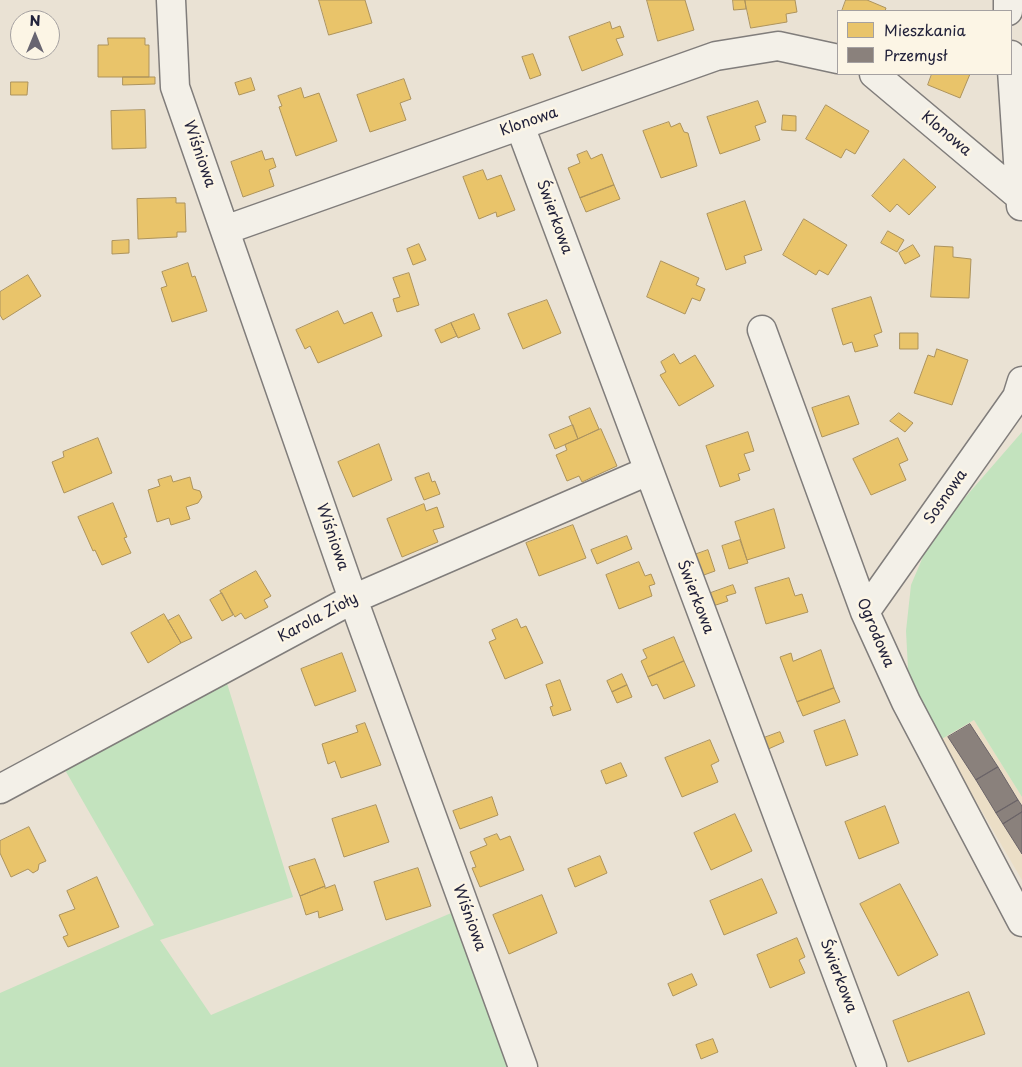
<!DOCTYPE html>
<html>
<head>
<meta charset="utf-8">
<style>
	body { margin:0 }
	#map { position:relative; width:1022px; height:1067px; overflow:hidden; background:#eae2d4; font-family:"Playpen Sans",sans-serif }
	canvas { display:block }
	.legend { position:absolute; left:837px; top:10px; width:175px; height:65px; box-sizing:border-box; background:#fcf5e5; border:1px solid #a5a1a1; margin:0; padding:6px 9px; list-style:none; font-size:15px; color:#22223b }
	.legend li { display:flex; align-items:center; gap:10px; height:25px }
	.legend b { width:25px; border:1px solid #a5a1a1 }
	.north { position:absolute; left:10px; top:10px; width:50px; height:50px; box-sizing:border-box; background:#fcf5e5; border:1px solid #a5a1a1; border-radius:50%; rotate:0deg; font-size:14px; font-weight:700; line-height:20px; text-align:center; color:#22223b }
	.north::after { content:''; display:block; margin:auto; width:18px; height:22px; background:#686571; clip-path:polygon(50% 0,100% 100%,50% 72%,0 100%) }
</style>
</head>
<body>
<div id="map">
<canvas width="1022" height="1067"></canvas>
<ul class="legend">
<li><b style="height:14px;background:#e9c46a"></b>Mieszkania</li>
<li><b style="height:14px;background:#8a817c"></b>Przemysł</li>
</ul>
<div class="north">N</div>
</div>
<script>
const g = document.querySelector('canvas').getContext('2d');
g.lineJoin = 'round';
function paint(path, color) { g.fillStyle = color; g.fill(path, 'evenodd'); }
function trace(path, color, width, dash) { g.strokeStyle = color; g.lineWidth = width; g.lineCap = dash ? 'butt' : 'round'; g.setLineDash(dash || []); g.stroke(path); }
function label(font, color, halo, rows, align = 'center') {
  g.font = font + ' "Playpen Sans",sans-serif'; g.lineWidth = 5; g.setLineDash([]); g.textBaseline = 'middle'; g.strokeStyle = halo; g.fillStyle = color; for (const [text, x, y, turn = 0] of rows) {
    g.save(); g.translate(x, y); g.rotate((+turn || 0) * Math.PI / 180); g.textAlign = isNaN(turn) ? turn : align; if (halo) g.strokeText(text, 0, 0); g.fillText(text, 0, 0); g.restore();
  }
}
paint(new Path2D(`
	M974 720 1022 797V880L940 740Z`), '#ebdec6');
paint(new Path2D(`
	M1022 432V797L974 720 940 740 923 711 908 669 906 631 911 585 925 552 942 524Z
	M226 680 293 897 160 940 211 1015 456 911 512 1067H0V993L154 925 65 770Z`), '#c3e3be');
const homes = new Path2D(`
	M319 0H365L372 23 329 35Z
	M647 0H685L694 30 658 41Z
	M733 0H745L746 9 734 10Z
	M745 0H795L797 12 786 14 787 22 751 28Z
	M846 0H867L886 8 885 11H842Z
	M610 22 612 29 620 26 624 37 616 39 623 55 582 71 569 37Z
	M108 38H145V45H149V77H98V45H108Z
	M533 54 541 75 530 79 522 57Z
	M932 74H970L960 98 928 85Z
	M123 77H155V84L123 85Z
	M251 78 255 90 239 95 235 83Z
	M404 79 411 99 400 103 406 120 370 132 357 95Z
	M11 82H28L27 95H11Z
	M301 88 304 98 319 93 337 141 296 156 279 107 282 106 278 96Z
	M758 101 766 122 755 126 760 140 720 154 707 117Z
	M826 105 869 131 855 154 846 149 841 158 806 139Z
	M145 110 146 148 112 149 111 111Z
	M783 115 796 116V131L782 130Z
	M669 122 671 127 680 123 684 132 688 133 697 166 661 178 643 131Z
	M262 151 265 160 273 158 276 167 269 170 274 186 243 197 231 162Z
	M587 151 591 159 602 154 614 185 580 198 568 168 580 163 577 155Z
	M904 159 936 187 909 215 897 204 890 212 872 196Z
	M483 170 487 180 501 175 515 210 497 217 496 212 479 219 463 177Z
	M614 185 620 199 586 212 580 198Z
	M176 198V203H185L186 232H177V237L138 239 137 199Z
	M745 201 762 250 744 256 746 263 726 270 707 214Z
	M804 219 847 245 828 275 819 270 816 275 783 255Z
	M888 231 904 240 897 252 881 243Z
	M129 240V253L112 254V241Z
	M419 244 426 260 413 265 407 249Z
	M913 245 920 256 905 264 899 253Z
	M935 246 953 247V257L971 259 969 298 931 297Z
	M661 261 699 278 696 285 705 289 700 301 692 298 685 314 647 297Z
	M188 263 192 277 195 276 207 311 172 322 161 288 167 286 162 272Z
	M409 273 419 305 397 312 393 299 400 297 393 278Z
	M28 275 41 296 3 320 0 315V292Z
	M871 297 882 332 874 335 878 346 855 352 852 342 843 345 832 309Z
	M547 300 561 333 523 349 508 314Z
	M338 311 344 324 372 312 382 336 318 363 310 346 305 349 296 330Z
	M474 314 480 329 458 338 451 323Z
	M451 323 457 336 441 343 435 330Z
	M900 333H918V349H900Z
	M937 349 968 360 952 405 914 393 928 355 934 357Z
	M674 354 680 364 695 355 714 386 679 406 660 375 666 372 661 362Z
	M849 396 859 424 822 437 812 408Z
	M590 408 599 429 578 439 569 417Z
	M899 413 913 423 905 432 890 421Z
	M573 425 578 439 555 449 549 435Z
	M601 429 617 466 582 482 579 476 567 481 556 455 567 450 565 445Z
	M748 432 754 451 744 454 750 470 738 474 740 480 720 487 706 446Z
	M98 438 112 473 64 493 52 462 64 457 63 452Z
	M898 438 908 460 899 464 906 480 871 495 853 459Z
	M379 444 392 480 353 497 338 462Z
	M429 473 432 482 435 481 440 494 424 500 415 478Z
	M171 476 173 482 190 477 193 489 200 491 202 497 198 503 186 507 190 519 171 525 169 518 157 522 148 490 160 486 158 480Z
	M113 503 127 537 124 538 131 553 102 565 95 550 93 551 78 517Z
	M424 504 426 511 437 507 444 527 433 530 438 542 402 557 387 519Z
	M774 509 785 548 747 560 735 522Z
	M573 525 586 558 539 576 526 543Z
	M627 536 632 549 597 564 591 550Z
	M740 540 748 563 729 569 722 546Z
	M708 550 715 571 701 576 694 555Z
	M639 562 645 576 651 574 655 584 649 586 652 596 619 609 606 575Z
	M256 571 271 596 264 600 268 607 245 619 241 613 235 617 220 591Z
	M789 578 795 596 802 594 808 612 766 624 755 588Z
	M733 585 736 593 726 596 728 601 713 606 708 594Z
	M222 593 233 615 222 621 210 600Z
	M164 614 181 643 148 663 131 633Z
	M179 615 192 638 181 643 168 621Z
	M517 619 521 628 526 626 543 663 505 679 489 642 496 639 492 630Z
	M674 637 684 661 648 677 641 661 647 658 643 650Z
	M821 650 834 688 797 702 780 657 791 653 793 661Z
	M342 653 356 691 315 706 301 669Z
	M684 661 695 686 664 699 657 684 652 686 648 677Z
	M622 674 627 685 612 692 607 681Z
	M560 680 571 710 553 716 550 707 553 706 546 685Z
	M627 685 632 697 617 703 612 692Z
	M834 688 840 702 803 716 797 702Z
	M845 720 858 755 826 766 814 731Z
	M365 723 381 765 341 778 335 761 328 764 322 744 358 732 356 726Z
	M780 732 784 742 766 750 761 739Z
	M710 740 719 761 711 765 718 782 682 797 665 758Z
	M621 763 627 776 606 784 601 771Z
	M492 797 498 815 460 829 453 811Z
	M376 805 389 842 344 857 332 819Z
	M885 806 899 843 859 859 845 822Z
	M735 814 752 851 711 870 694 833Z
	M29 827 46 861 39 864 38 870 33 873 28 869 11 877 0 853V841Z
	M497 834 500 840 510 836 524 870 480 887 472 868 476 867 470 852 487 845 484 839Z
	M600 856 607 873 575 887 568 869Z
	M315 859 325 886 300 896 289 867Z
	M418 868 431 906 386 920 374 882Z
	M97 877 119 927 68 947 63 937 68 935 59 915 75 909 67 891Z
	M762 879 777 913 724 935 710 901Z
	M900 884 938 955 898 976 860 904Z
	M335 885 343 910 319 918 318 911 306 915 300 896 325 886V888Z
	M542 895 557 933 509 954 493 915Z
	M797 938 805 957 799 960 805 973 770 988 757 955Z
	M692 974 697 985 673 996 668 984Z
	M969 992 985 1034 908 1062 893 1021Z
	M713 1039 718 1052 701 1059 696 1045Z`);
paint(homes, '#e9c46a');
trace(homes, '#ad935c', 1);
const industry = new Path2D(`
	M970 724 998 767 976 780 948 737Z
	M998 767 1018 800 996 813 976 780Z
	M1018 800 1022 806V812L1003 824 996 813Z
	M1022 812V854L1003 824Z`);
paint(industry, '#8a817c');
trace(industry, '#6b6468', 1);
const minor = new Path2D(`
	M171 0 175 87 353 599 523 1067
	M1008 0V11
	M1011 55 1021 206
	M874 74 1018 195
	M520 126 872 1067
	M225 230 716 56 778 46 838 59
	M762 330 865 612 906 702 1022 922
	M865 612 1017 397 1022 381
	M0 789 353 599 648 471`);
trace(minor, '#807d7b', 31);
trace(minor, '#f3f0e8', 28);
label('15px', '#22223b', '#fcf5e5', [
	["Klonowa",529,122,-19],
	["Klonowa",946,134,40],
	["Wiśniowa",199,154,71],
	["Świerkowa",554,217,70],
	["Sosnowa",946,497,-55],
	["Wiśniowa",332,537,71],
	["Świerkowa",695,597,69],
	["Karola Zioły",318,618,-28],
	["Ogrodowa",875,633,67],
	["Wiśniowa",469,918,70],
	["Świerkowa",838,976,69]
]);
</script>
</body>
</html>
